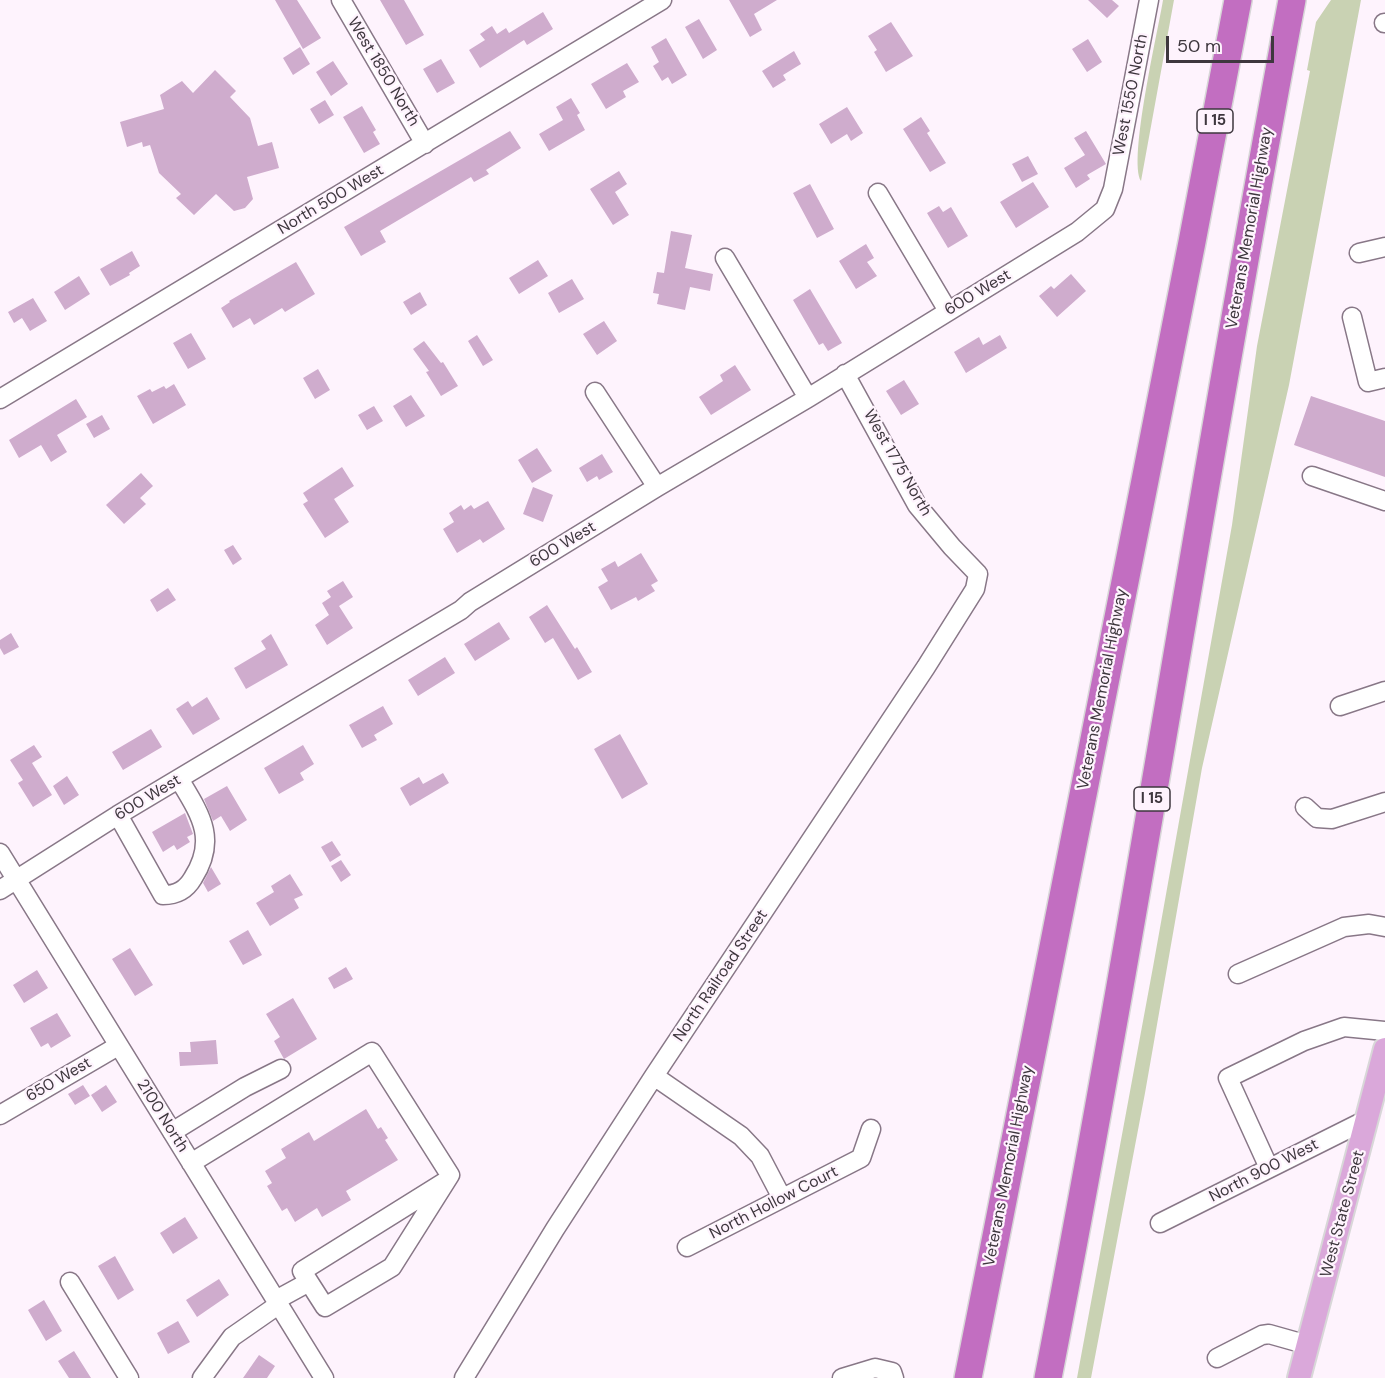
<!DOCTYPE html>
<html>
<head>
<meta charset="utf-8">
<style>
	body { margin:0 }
	#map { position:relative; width:1385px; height:1378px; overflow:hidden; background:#fef3fd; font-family:"DM Sans",sans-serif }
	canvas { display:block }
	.scale { position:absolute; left:1166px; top:36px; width:108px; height:27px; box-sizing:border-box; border:3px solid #3e373e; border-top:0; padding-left:8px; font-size:18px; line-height:21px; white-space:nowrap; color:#3e373e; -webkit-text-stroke:4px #fef3fd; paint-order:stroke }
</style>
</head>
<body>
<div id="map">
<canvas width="1385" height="1378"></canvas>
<div class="scale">50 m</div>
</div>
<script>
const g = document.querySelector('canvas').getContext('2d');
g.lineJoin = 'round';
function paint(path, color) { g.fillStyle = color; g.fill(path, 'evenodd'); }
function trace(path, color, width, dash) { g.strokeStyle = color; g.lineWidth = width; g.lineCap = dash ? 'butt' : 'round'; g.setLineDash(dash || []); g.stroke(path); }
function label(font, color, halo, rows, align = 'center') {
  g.font = font + ' "DM Sans",sans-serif'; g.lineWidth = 4.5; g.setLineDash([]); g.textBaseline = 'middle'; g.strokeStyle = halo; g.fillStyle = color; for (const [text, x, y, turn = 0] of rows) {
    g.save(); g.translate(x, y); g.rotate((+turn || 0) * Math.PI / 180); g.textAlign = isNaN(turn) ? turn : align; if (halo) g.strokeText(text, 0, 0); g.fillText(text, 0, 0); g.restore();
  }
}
paint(new Path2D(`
	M1163 0H1174L1141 181C1128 160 1158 31 1163 0Z
	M1331 0H1361L1289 385 1202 768 1145 1093 1091 1378H1077L1153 967 1232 525 1257 346 1310 71 1307 70 1316 22Z`), '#c9d2b3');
paint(new Path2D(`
	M275 0H297L321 38 303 49Z
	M380 0H404L424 35 406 45Z
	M729 0H777L754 14 762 30 750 37Z
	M1088 0H1112L1119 6 1107 18Z
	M543 12 553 29 527 45 524 40 480 68 469 50 485 40 480 34 492 26 497 34 506 28 509 33Z
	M699 19 717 50 703 59 685 27Z
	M891 22 913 56 886 72 874 52 877 50 868 36Z
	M666 38 687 75 672 84 668 77 662 81 653 66 659 62 651 47Z
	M1088 39 1102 62 1087 72 1072 49Z
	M300 47 310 64 293 75 283 58Z
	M794 51 801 64 783 75 786 80 773 88 762 71Z
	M441 59 455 83 437 93 423 69Z
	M333 61 348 84 331 96 316 72Z
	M627 63 639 82 623 91 626 97 606 109 591 84Z
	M215 70 236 91 230 97 250 118 258 146 272 142 279 168 247 177 253 199 245 208 234 211 216 194 194 215 176 198 181 194 159 173 150 145 143 147 142 142 127 147 120 122 164 109 160 95 182 81 193 93Z
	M571 98 580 113 577 115 585 130 549 151 539 134 563 120 556 107Z
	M325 100 334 115 319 124 310 109Z
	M362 106 376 130 373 132 380 144 364 153 343 117Z
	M847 107 863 133 851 141 847 134 831 144 819 124Z
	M921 117 930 131 927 133 946 163 930 172 903 129Z
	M510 131 521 148 486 170 489 174 474 182 471 177 380 231 386 242 361 256 344 227Z
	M1086 131 1106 164 1087 175 1090 179 1076 188 1064 168 1085 155 1074 138Z
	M1028 156 1038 174 1022 182 1012 164Z
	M619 171 627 184 615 192 629 215 613 225 590 189Z
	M1033 182 1049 207 1016 228 1000 202Z
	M810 184 834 229 817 238 793 193Z
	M939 206 943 212 951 207 968 236 948 248 927 213Z
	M671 231 692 235 685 268 713 274 710 291 690 287 685 310 657 304 659 294 653 293 657 272 664 273Z
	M866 244 874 258 867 262 877 276 856 289 839 261Z
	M132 251 140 266 129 273 130 275 110 286 100 269Z
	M538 260 548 276 519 294 509 278Z
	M296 262 315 294 285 312 282 308 254 325 250 318 233 328 221 308 230 302 229 301Z
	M1071 274 1086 291 1057 317 1039 296 1051 286 1054 289Z
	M79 276 90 294 65 310 54 292Z
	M572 279 584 299 559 313 548 293Z
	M810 289 842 343 828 351 823 343 819 345 793 300Z
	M420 292 427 305 411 315 403 302Z
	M33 298 47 321 30 331 22 318 14 323 8 312Z
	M604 321 617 341 597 355 583 334Z
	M191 333 206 359 188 369 173 343Z
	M477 335 493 360 483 366 468 341Z
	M1000 335 1007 348 966 373 954 352 979 337 983 345Z
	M424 341 441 363 443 362 458 386 441 396 426 372 429 371 413 349Z
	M735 365 751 390 711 415 699 397 723 381 720 375Z
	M318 369 330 390 315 399 303 378Z
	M904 380 919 404 901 415 886 391Z
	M174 384 186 405 153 424 137 396 150 389 152 392 164 386 166 389Z
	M411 395 425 416 406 427 393 406Z
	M1311 396 1385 421V477L1294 445Z
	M76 399 87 417 57 435 67 452 51 462 41 445 19 458 9 440Z
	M374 406 383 421 367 430 358 415Z
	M102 415 110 429 94 438 86 424Z
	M537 448 552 471 532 483 518 460Z
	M602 454 613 472 599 480 597 476 587 482 579 468Z
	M342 467 354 486 334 499 349 522 325 538 303 504 308 501 303 493Z
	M141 473 153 486 140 498 146 504 124 524 106 505Z
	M533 487 553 495 543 522 523 514Z
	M488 501 505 529 483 543 480 539 457 553 443 529 454 522 449 513 461 505 464 510 471 505 474 509Z
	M233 545 242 559 233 565 224 550Z
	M641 553 658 581 651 585 655 591 638 601 636 597 611 610 598 587 608 581 601 569 615 561 618 567Z
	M343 581 353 597 339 606 353 628 327 645 315 625 329 615 322 603 331 597 327 591Z
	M168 588 176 600 157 612 150 600Z
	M547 605 575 649 577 647 592 672 578 680 553 638 545 643 529 617Z
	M499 622 510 639 475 661 464 644Z
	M11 633 19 647 4 655 0 648V640Z
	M271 634 288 665 246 689 234 668 266 649 261 641Z
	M445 657 455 673 418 696 408 680Z
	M207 697 220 719 193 735 176 709 188 701 192 707Z
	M383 706 393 724 374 735 377 740 362 748 349 725Z
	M151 729 162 747 123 770 112 752Z
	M620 734 648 784 622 799 594 749Z
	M34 745 42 757 32 763 52 795 33 807 18 783 23 780 10 760Z
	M303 745 314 764 300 773 304 780 279 794 264 768Z
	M443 773 449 783 410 806 400 788 419 777 423 784Z
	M67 776 79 795 64 805 53 786Z
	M227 786 247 820 230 831 221 816 213 821 204 799Z
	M185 813 193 834 187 837 190 842 177 850 174 845 163 852 152 832Z
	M332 841 341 855 330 862 321 847Z
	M341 860 351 875 341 882 331 866Z
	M211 867 221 884 208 892 203 883Z
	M290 874 303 895 294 899 299 908 270 926 256 903 274 892 271 886Z
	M248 930 262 955 243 965 229 941Z
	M130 948 153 985 135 996 112 959Z
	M346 967 353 979 334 989 328 978Z
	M37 970 48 988 24 1003 13 985Z
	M293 998 317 1039 284 1059 274 1041 280 1037 266 1014Z
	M57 1013 71 1036 51 1048 48 1043 41 1047 30 1028Z
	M216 1040 218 1064 180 1066 179 1052H191L190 1042Z
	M83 1085 90 1096 75 1105 68 1094Z
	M106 1085 117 1102 102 1112 91 1095Z
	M366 1109 378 1129 381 1127 388 1138 385 1140 398 1160 346 1191 351 1200 322 1217 317 1208 295 1222 287 1208 282 1211 267 1186 272 1183 265 1171 286 1158 281 1149 309 1132 314 1141Z
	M185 1217 198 1238 173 1254 160 1233Z
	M115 1256 134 1290 118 1300 98 1266Z
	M219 1279 229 1295 197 1317 186 1300Z
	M44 1300 62 1331 46 1341 28 1310Z
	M178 1321 190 1342 168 1354 157 1333Z
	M74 1351 91 1378H69L58 1361Z
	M259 1355 275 1366 267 1378H243Z`), '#cfaccd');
const minor = new Path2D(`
	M341 0 425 144
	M1384 23H1385
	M878 193 948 311
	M1359 253 1385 247
	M725 258 808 398
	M1352 317 1368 382 1385 378
	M595 392 657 487
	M0 399 662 0
	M1312 476 1385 501
	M1340 706 1385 691
	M1305 807 1317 818 1332 819 1385 802
	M118 815 163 895C177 895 186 890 193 878 218 839 200 814 179 779
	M0 853 324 1378
	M0 890 118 815 461 610 470 602 657 487 808 398 1077 232 1105 209 1113 189 1149 0
	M1238 974 1344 927 1369 924 1385 927
	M654 1076 741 1136 760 1156 782 1198
	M0 1115 118 1046
	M172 1132 245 1087 281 1069
	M191 1163 372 1052 450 1175 392 1267 325 1307 309 1282 276 1300
	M1269 1168 1228 1078 1304 1041 1344 1027 1385 1031
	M1160 1223 1368 1119
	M687 1247 861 1158 871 1129
	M70 1282 129 1378
	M309 1282 302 1271 443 1183
	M1217 1358 1262 1335 1269 1334 1308 1345
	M202 1378 232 1337 278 1305
	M464 1378 555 1229 654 1076 926 667 975 589 978 574 952 547 917 505 845 374
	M842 1378 875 1368 892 1372 894 1378`);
const major = new Path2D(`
	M1299 1378 1385 1049`);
const highway = new Path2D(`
	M968 1378 1192 242 1238 0
	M1048 1378C1137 920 1206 458 1292 0`);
trace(minor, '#887787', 21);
trace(major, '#d8d7d8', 26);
trace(highway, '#d8d7d8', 30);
trace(minor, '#fff', 18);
trace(major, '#daa8da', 22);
trace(highway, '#c26ec1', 27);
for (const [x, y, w] of [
	[1215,121,36],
	[1152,799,36]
]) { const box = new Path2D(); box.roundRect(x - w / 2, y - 12, w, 24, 4.5); g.fillStyle = '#fef3fd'; g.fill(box); trace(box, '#3e373e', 1.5); }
label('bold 15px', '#3e373e', null, [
	["I 15",1215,121],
	["I 15",1152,799]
]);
label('16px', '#3e373e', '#fef3fd', [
	["West 1850 North",383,72,59],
	["West 1550 North",1131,95,-79],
	["North 500 West",331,200,-31],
	["Veterans Memorial Highway",1250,228,-80],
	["600 West",978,293,-31],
	["West 1775 North",897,463,60],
	["600 West",563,545,-31],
	["Veterans Memorial Highway",1103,689,-79],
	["600 West",148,798,-31],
	["North Railroad Street",721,976,-56],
	["650 West",59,1080,-30],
	["2100 North",162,1116,58],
	["Veterans Memorial Highway",1009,1166,-79],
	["North 900 West",1264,1171,-27],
	["North Hollow Court",774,1203,-27],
	["West State Street",1343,1214,-75]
]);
</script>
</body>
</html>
